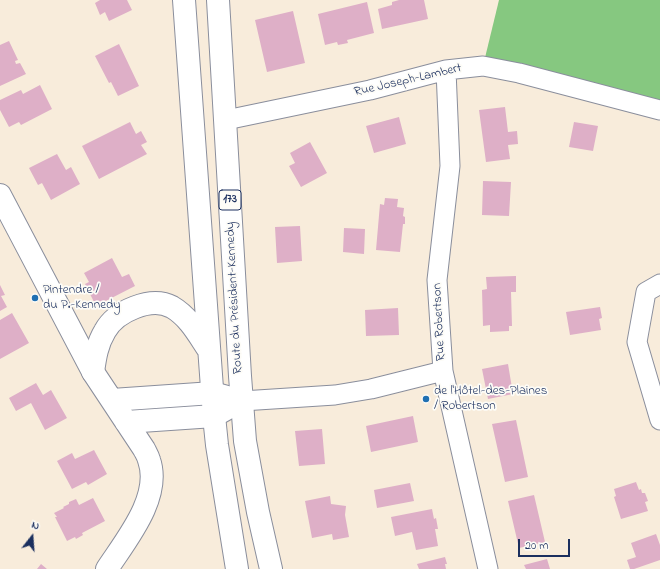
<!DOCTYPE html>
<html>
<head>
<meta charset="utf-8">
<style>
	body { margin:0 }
	#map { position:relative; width:660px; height:569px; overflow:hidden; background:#f8ecdb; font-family:"Indie Flower",sans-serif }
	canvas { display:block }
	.north { position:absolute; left:12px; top:517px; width:40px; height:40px; -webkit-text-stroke:3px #fdfcf7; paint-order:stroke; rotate:17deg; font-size:11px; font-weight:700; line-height:16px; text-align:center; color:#1b2f5e }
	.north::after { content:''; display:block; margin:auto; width:14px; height:18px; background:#1b2f5e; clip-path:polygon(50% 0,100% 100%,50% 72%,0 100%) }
	.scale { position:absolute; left:518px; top:539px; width:52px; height:18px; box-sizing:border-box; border:2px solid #1b2f5e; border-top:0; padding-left:5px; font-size:12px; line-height:14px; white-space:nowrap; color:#1b2f5e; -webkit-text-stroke:3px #fdfcf7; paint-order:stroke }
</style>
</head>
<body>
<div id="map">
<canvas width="660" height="569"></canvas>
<div class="north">N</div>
<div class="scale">20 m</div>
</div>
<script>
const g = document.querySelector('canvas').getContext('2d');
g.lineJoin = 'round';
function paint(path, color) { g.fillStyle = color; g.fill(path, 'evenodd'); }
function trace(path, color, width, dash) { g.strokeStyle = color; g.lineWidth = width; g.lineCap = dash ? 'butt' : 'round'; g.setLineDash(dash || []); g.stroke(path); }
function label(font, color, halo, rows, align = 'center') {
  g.font = font + ' "Indie Flower",sans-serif'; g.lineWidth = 3.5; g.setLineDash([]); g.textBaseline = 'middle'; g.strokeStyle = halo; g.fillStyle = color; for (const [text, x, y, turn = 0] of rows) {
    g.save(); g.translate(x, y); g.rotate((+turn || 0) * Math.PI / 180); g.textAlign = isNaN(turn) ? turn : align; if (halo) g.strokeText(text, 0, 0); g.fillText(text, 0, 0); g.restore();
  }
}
paint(new Path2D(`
	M499 0H660V110L483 66Z`), '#86c880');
paint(new Path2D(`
	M100 0H127L132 10 109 21 105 12 100 15 95 3Z
	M399 0H424L428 19 382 29 378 9 392 5V2Z
	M367 2 374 33 347 40 348 43 338 45 337 42 325 45 318 14Z
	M293 11 305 63 267 72 255 20Z
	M9 41 18 60 15 61 16 64 20 63 26 74 0 86V45Z
	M119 44 139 86 118 96 111 82 109 83 95 56Z
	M40 85 52 109 21 125 19 122 9 127 0 110V100L21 90 23 94Z
	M505 107 508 132 517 131 518 144 508 145 510 159 486 162 479 110Z
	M399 117 406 144 374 153 366 126Z
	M130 122 136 134 141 131 147 142 141 145 147 154 99 179 82 146Z
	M574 122 598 126 593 151 569 147Z
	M310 142 327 173 301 187 289 166 295 163 290 153Z
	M57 154 66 170 71 167 80 184 51 200 42 183 38 185 29 168Z
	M483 181 511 182 509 216 482 215Z
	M385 198 398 199 397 207 404 208 403 216 405 217V224H403L400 252 376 250 380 204 384 205Z
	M300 226 302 261 277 263 275 227Z
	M344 228 365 229 364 254 343 252Z
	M112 258 122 277 129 274 135 286 96 306 85 284 89 282 84 273Z
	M516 276V292H511L512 326H509V331L490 332V325L483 326 482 290 487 289 486 277Z
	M0 285 5 295 1 296 7 307 0 311Z
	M600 307 602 318 599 319 601 330 570 335 566 312Z
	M398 308 399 335 366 336 365 310Z
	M12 313 29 343 0 359V320Z
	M508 364 513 394 488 399 482 369Z
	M36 383 43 395 51 390 67 418 45 430 31 403 16 411 9 398Z
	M413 416 418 442 371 452 366 426Z
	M516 420 528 477 505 482 492 424Z
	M322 429 325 464 299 466 295 431Z
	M94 450 107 474 88 485 86 482 72 489 57 461 72 453 75 459Z
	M636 482 639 490 641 489 642 493H645L648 501 645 502 648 511 621 519 614 497 616 496 614 489Z
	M410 483 414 501 377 508 374 490Z
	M534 495 545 542 519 548 508 501Z
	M330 496 331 504 346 506 345 515 349 537 333 540 332 534 312 538 305 501Z
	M93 498 105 521 82 533 83 535 76 539 75 537 67 541 55 517H57L54 513 64 508 63 507 69 504V502L76 499 79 505Z
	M432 509 434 519 436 518 438 529H435L438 546 416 550 412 532 395 536 391 517Z
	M656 534 660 545V560L634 569H630L627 560 636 557 631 543Z
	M445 557 447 564H445L446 569H419L417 564Z
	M547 559 550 569H526L524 565Z
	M41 564 47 569H37Z`), '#deafc7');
const street = new Path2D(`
	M446 70 450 166 437 280 443 371 488 569
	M226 120 370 90 446 70 483 66 519 73 660 110
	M660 284 646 292 637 342 660 420
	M242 401 335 395 371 389 443 371`);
const secondary = new Path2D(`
	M0 195 93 372 144 449C146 453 148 456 149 460 162 497 126 540 107 569
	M112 400 213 393 242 401
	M126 422 214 416 230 407`);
const primary = new Path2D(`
	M184 0 214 416 217 445 237 569
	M218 0 240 376 245 441 258 512 271 569
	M93 372C95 358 97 344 105 331 116 311 151 296 172 307 189 317 198 334 208 349`);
trace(street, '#8a8e9c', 21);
trace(secondary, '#8a8e9c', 24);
trace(primary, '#8a8e9c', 24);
trace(street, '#fff', 19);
trace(secondary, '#fff', 22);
trace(primary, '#fff', 22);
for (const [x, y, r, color] of [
	[35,298,4,"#1f6fb2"],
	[426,399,4,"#1f6fb2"]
]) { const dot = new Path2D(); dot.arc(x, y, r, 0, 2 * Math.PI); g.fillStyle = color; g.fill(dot); trace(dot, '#fdfcf7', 1.5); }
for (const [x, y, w] of [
	[230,200,22]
]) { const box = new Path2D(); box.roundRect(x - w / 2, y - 10, w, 20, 3); g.fillStyle = '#fdfcf7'; g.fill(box); trace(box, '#1b2f5e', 1); }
label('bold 12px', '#1b2f5e', null, [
	["173",230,200]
]);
label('13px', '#1b2f5e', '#fdfcf7', [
	["Rue Joseph-Lambert",408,81,-13],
	["Route du Président-Kennedy",235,298,-93],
	["Rue Robertson",440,322,-93]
]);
label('13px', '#1b2f5e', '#fdfcf7', [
	["Pintendre /",43,291],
	["du P.-Kennedy",43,306],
	["de l'Hôtel-des-Plaines",434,392],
	["/ Robertson",434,407]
], 'left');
</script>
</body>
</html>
